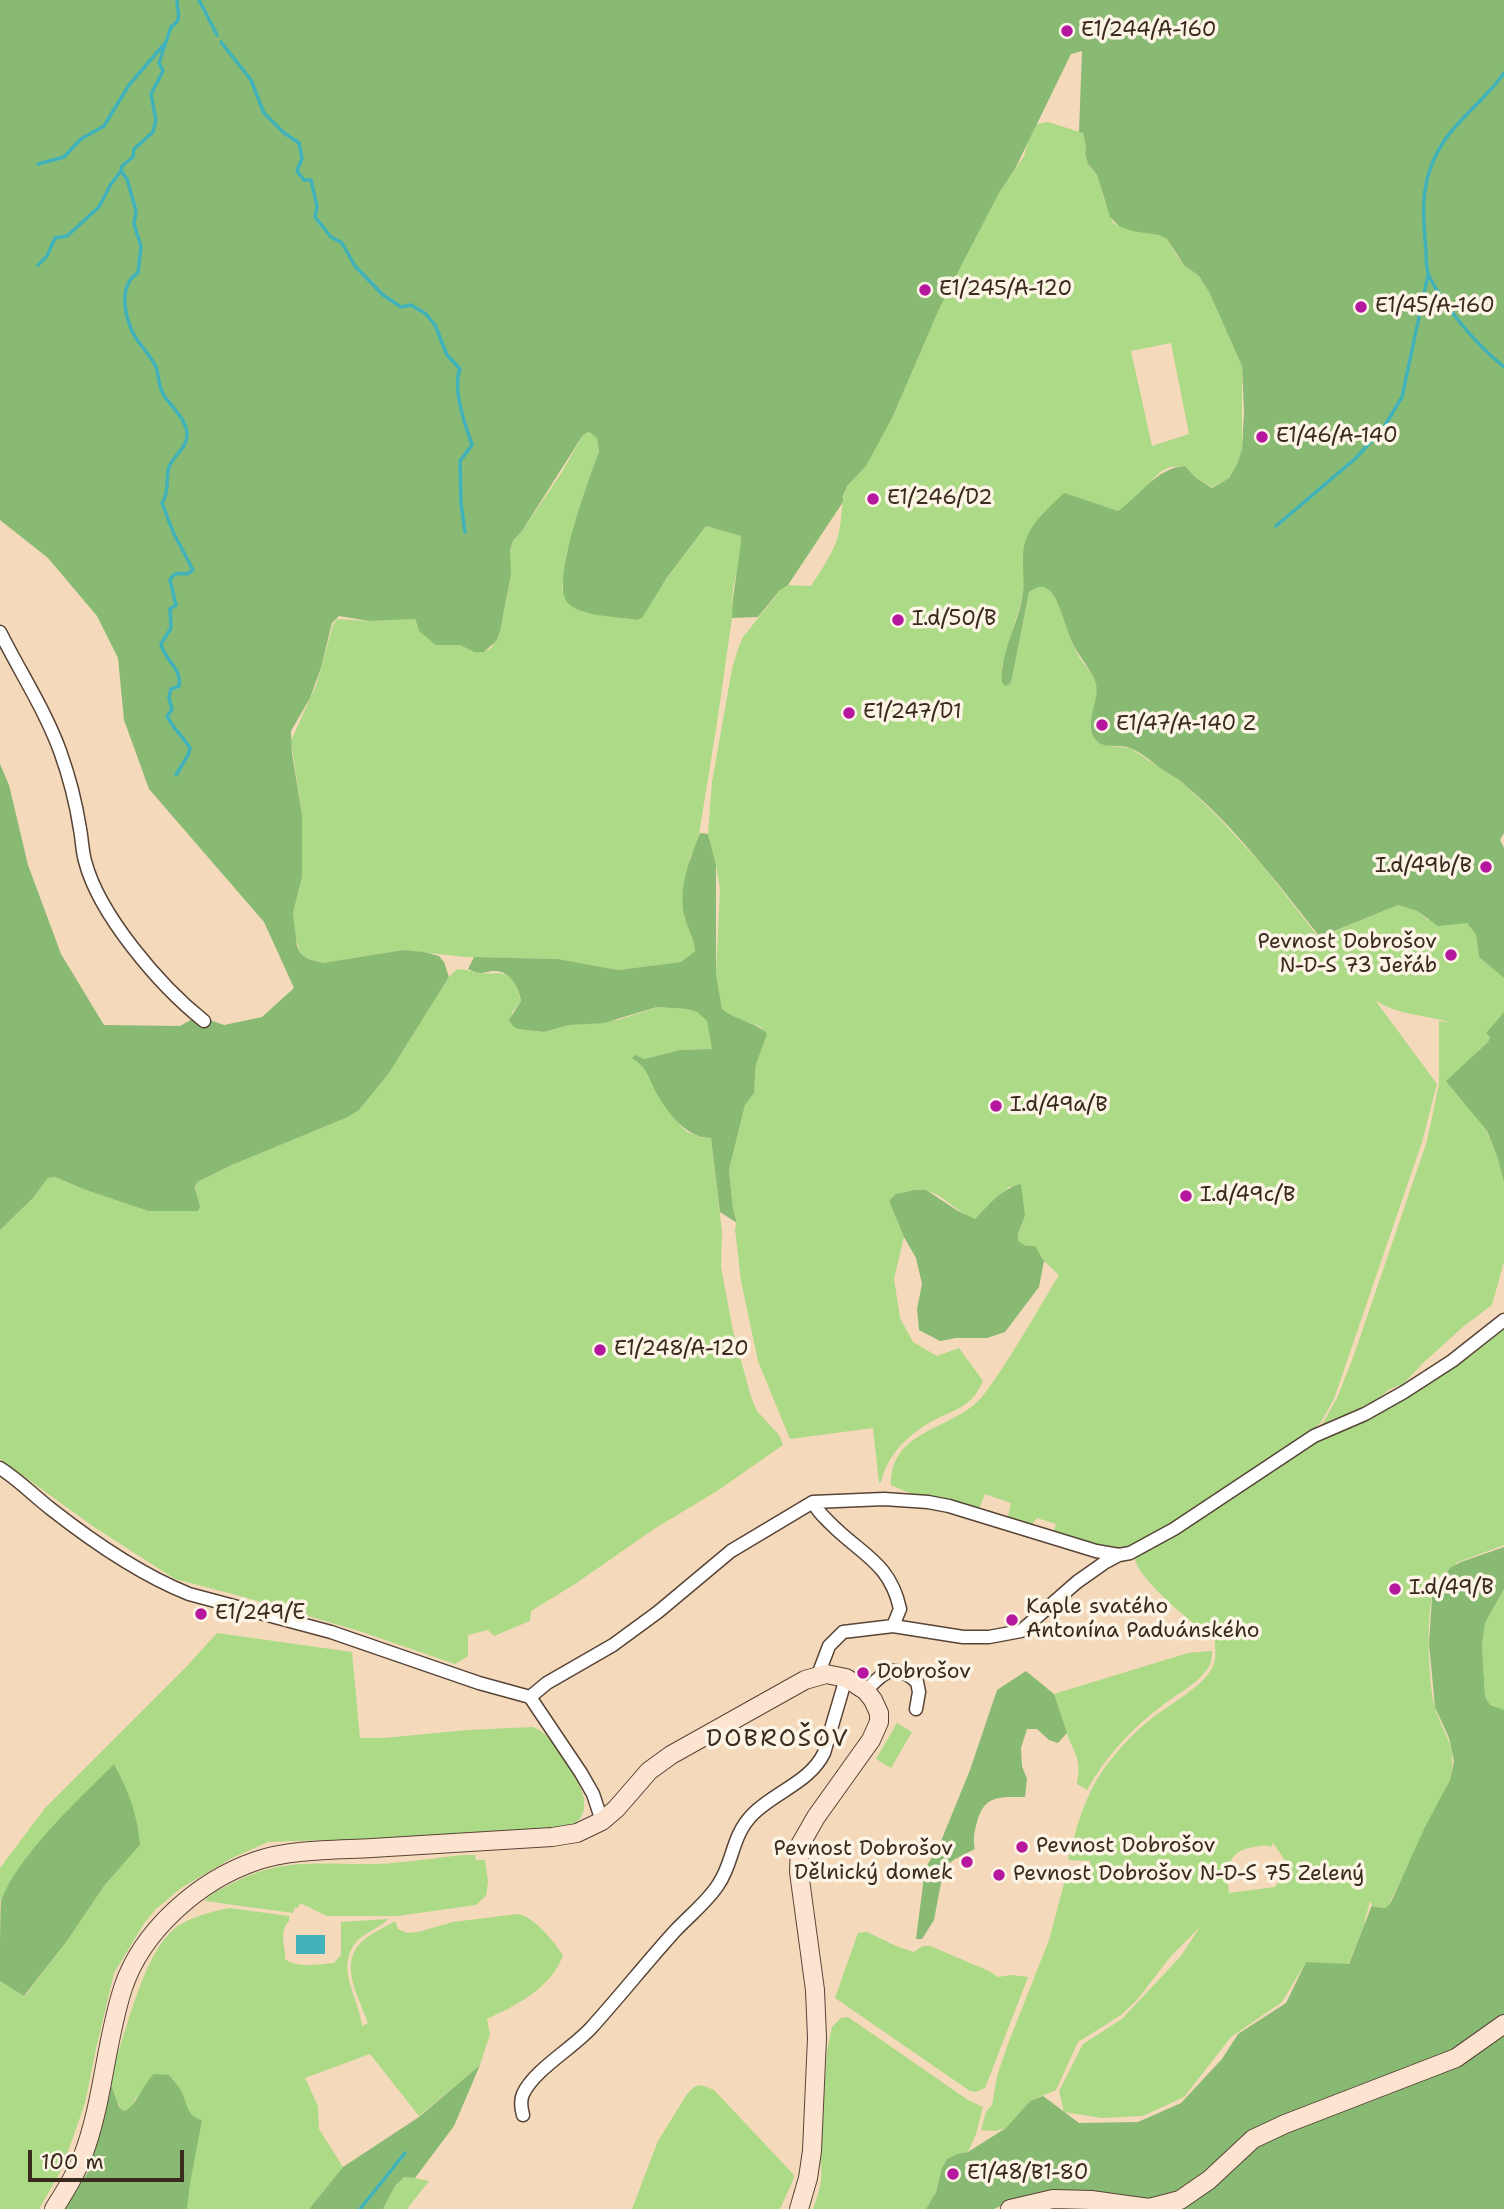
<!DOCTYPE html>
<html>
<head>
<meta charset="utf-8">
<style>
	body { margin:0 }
	#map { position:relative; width:1504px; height:2209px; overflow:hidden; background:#f4d9bb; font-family:"Shantell Sans",sans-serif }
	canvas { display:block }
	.scale { position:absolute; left:28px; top:2150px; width:156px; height:32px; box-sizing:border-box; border:4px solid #3b2a1e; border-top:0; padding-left:9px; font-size:21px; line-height:24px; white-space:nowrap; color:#3b2a1e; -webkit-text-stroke:5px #fcf5e5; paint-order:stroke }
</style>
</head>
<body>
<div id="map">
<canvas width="1504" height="2209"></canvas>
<div class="scale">100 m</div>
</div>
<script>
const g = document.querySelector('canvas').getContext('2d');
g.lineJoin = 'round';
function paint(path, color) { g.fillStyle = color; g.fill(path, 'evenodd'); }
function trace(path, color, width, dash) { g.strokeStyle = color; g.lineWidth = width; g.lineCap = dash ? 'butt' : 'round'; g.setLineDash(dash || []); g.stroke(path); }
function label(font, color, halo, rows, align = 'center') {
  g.font = font + ' "Shantell Sans",sans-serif'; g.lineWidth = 7; g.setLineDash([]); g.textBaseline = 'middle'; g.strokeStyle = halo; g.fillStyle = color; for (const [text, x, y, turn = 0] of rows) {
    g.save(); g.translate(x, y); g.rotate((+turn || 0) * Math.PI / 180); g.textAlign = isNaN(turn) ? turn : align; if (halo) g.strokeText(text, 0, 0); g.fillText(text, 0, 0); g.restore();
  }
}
paint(new Path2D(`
	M1048 122 1083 133 1086 147 1085 154 1089 166 1097 175 1104 199 1113 223 1119 226 1159 235 1167 239 1177 256 1184 265 1199 276 1209 292 1242 366V449L1237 464 1229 478 1212 487 1195 477 1185 466 1170 467 1160 472 1132 501 1118 511 1099 505 1046 510 1037 521 1025 542 1023 595 1002 666V682L1006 685 1010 684 1012 678 1029 592C1035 588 1042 583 1049 589 1060 599 1069 639 1078 655 1083 664 1093 673 1096 682 1100 695 1094 708 1091 720L1111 746 1130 748 1184 784 1219 818 1263 866 1319 938 1398 905 1417 911 1428 920 1467 923 1476 935 1479 957 1504 978V1012L1486 1033 1490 1037 1488 1042 1447 1081 1486 1130 1498 1159 1504 1182V1262L1492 1305 1464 1326 1423 1363 1403 1384 1390 1389 1365 1409 1319 1430 1337 1398 1354 1355 1427 1141 1439 1084V1021L1451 1023C1425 1014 1398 1016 1375 1000L1437 1084 1422 1142 1334 1399 1321 1422 1307 1436 1171 1526 1128 1547 1115 1551 1053 1534 1056 1524 1037 1518 1030 1527 1007 1521 1011 1503 985 1494 978 1511 921 1498 891 1485C890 1436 940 1430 970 1408 981 1400 987 1390 995 1379 1018 1346 1038 1309 1059 1275L1044 1261 1041 1255 1018 1242V1233L1025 1216 1010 1186 975 1219C951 1211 938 1184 909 1191 900 1193 895 1195 889 1201L904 1237 894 1279 900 1318 913 1342 937 1356 959 1348 983 1381C981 1385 978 1391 975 1395 966 1407 951 1412 938 1418 911 1432 888 1452 881 1482L879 1483 873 1428 790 1439 758 1361 741 1281 735 1229 737 1222 733 1210 729 1170 745 1105 754 1092 756 1064 762 1045 765 1041 761 1027 737 1019 722 1009 716 974 720 889 716 865 708 834 712 782 732 669 739 646 743 637 783 587 788 585 811 586C821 570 833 554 838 536 843 519 840 501 847 486L893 416 940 307 999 193 1024 156 1028 142 1037 124ZM1171 343 1189 434 1152 446 1131 351Z
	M589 432 597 438 599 451 566 555 562 588 583 612 636 620 706 526 741 536 740 560 733 589 732 618 717 723 699 834 696 847 690 857 684 917 695 945V951L681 962 618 970 558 959 465 957 403 950 323 963 308 959 301 954 295 936 293 913 302 877V815L291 741 317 683 333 625 337 619 369 621 415 619 416 625 450 645H460L474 652H484L491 648 500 632 506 603 511 575 509 557 513 541 522 531 562 472 583 435Z
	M457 969C466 969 472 972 481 973 494 975 495 971 510 976L516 984 521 1001 512 1013 518 1029 544 1032 569 1025 618 1020 658 1007 687 1009 697 1012 707 1021 713 1049 680 1050 637 1061 650 1074 653 1086 679 1124 687 1132 703 1138H711L722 1232 721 1267 733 1331 751 1397 757 1411 779 1435 783 1445 717 1491 654 1529 575 1584 531 1611 530 1621 494 1636 488 1630 468 1635V1656L455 1664 359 1631 240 1596 175 1579 94 1527 0 1459V1230L32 1199 48 1178 55 1177 86 1190 148 1211H198C199 1201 194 1191 197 1182L232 1165 348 1117 359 1110 389 1073 449 977Z
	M1504 1326V1545L1456 1563V1566C1448 1569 1440 1575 1436 1583 1425 1604 1428 1684 1435 1707 1444 1738 1458 1744 1450 1780L1387 1908 1374 1907 1370 1901 1363 1928 1348 1965 1306 1962 1282 2002 1231 2037 1184 2097 1143 2116 1102 2118 1064 2112 1059 2091 1083 2044 1122 2019 1181 1956 1200 1927 1171 1956 1137 2000 1121 2015 1078 2042 1056 2090 1030 2101 1006 2128 995 2131 981 2130 986 2112 992 2105 997 2076 1008 2044 1049 1940 1065 1880 1091 1866 1090 1861 1068 1860C1076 1828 1086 1792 1106 1766 1119 1749 1134 1732 1151 1719 1168 1705 1203 1687 1212 1668 1217 1659 1215 1651 1215 1641 1195 1624 1136 1580 1134 1555L1293 1454ZM1273 1843 1289 1866 1275 1887 1229 1893C1226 1870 1227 1850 1254 1847 1261 1846 1264 1844 1271 1847Z
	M1504 1589V1710H1503L1490 1705 1485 1696 1482 1645 1485 1623Z
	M217 1633 352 1652 360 1738H384L468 1730 533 1727C550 1734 558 1749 567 1764 581 1786 599 1815 565 1829L345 1843 328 1840 268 1842 232 1858 181 1888 156 1909 145 1922 114 1973 96 2049 85 2103 62 2169 39 2209H0V1981L25 1996 67 1941 104 1886 140 1845 114 1765 74 1804 28 1856 16 1873 0 1902V1868L45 1808 188 1665Z
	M1212 1651C1212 1659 1211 1665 1206 1671 1195 1685 1177 1694 1163 1705 1132 1728 1106 1756 1087 1790L1077 1784C1082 1756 1074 1755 1066 1731 1062 1719 1058 1706 1054 1694L1188 1653Z
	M897 1723 912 1732 891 1768 876 1759Z
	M462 1855H475L476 1860H485L488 1882 486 1896 476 1905 397 1916H327L300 1903 298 1908 295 1907 293 1913 205 1901C210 1893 219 1890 227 1886 281 1856 318 1865 376 1864 405 1863 434 1858 462 1855Z
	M229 1908 289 1916V1921C278 1933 286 1945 285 1959 298 1969 319 1964 334 1963L341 1955V1922L388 1919C380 1928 366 1932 357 1941 334 1967 359 1998 362 2026L368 2023C358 1994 336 1961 366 1938 375 1931 386 1927 395 1921L398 1929 407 1933 418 1932 453 1922 518 1914C536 1918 553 1941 563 1955 552 1988 515 2006 487 2019L490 2034 480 2065 419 2116 370 2054 305 2078 318 2106 319 2129 343 2167 309 2209H187L194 2118 188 2111 180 2088 136 2098 130 2109 124 2111C115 2104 110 2086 110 2075 127 2035 142 1951 178 1926 193 1916 212 1912 229 1908Z
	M867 1932 896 1946 914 1952 923 1946H930L989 1971 998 1977 1011 1975 1028 1977 985 2088 976 2092 970 2091 835 1998 858 1933Z
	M848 2017 968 2100 983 2107 976 2134 968 2152C937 2157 945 2171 935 2193 933 2199 929 2204 926 2209H813C819 2192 824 2178 820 2160L827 2051 832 2027 841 2018Z
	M701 2085 714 2090 793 2174 794 2178 780 2209H632L658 2141 687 2094 694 2087Z
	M404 2176 429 2181 407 2209H383L395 2186Z`), '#acda87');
paint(new Path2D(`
	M0 0H1504V833L1500 840 1504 848V978L1479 957 1476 935 1467 923 1438 926 1417 911 1398 905 1320 937C1278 884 1237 829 1185 785 1179 779 1170 775 1163 770 1151 762 1141 751 1127 747 1118 744 1105 749 1097 741 1082 725 1100 702 1096 684 1093 671 1078 656 1072 642 1066 629 1059 597 1048 589 1041 584 1035 588 1029 592L1012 678 1010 684 1005 686 1002 682C1000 651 1019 623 1023 593 1025 576 1020 555 1026 539 1033 520 1050 507 1064 493L1118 511C1141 495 1156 468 1185 466L1195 477 1212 488 1229 478 1237 464 1242 449 1244 412 1242 366 1209 292 1199 276 1184 265 1167 239 1159 235 1132 231 1119 226 1110 217 1097 175 1088 164 1085 153 1086 147 1083 133 1079 132 1082 51 1071 54 1015 169 999 193 940 307 893 416 866 466 847 486 843 496V502L788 585 780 590 758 617 732 618C732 590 740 564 741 536L706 526 666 579 642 618 636 620C617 616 581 617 568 603 549 583 590 478 599 451L597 438 589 432 583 435 522 531 513 541 510 551 511 575 500 632 496 641 484 652H474L460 645H436L419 631 415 619 369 621 339 616 332 623 321 668 310 698 291 731 292 753 302 815V877L293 913 297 946 301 954 308 959 323 963 403 950 424 952 439 956 444 962 449 977 389 1073 359 1110 348 1117 232 1165 197 1182 195 1188 200 1207 198 1211H148L86 1190 55 1177 48 1178 32 1199 0 1230V764L9 785 28 865 61 954 104 1025 180 1026 198 1016 224 1025 262 1017 294 988 264 922 149 789 124 720 118 658 97 616 48 558 0 520Z
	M700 833 708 834 716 865V974L722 1009C735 1020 760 1024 767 1034L756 1064 754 1093 745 1105 729 1170 733 1209 737 1223 720 1212 711 1138C686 1138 669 1114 657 1094 649 1079 648 1068 632 1058L635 1055 644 1059 680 1050 712 1049 707 1021 697 1012 687 1009 657 1007 604 1023 569 1025 544 1032 518 1029 513 1026 509 1020 521 1001C519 988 512 973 497 971 484 970 484 977 468 969L474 957 558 959 618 970 681 962 695 951C695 940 688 930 685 919 677 888 690 860 700 833Z
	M1504 1012V1182L1498 1159 1487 1131 1446 1081 1488 1042 1490 1037 1486 1033Z
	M1021 1184 1025 1216 1018 1233V1241L1026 1246H1035L1044 1261 1039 1287 1005 1332 987 1338H956L940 1341 919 1330 917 1309 922 1284 916 1258 904 1237 889 1201 896 1194 914 1190H926L958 1211 975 1219C989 1205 1001 1189 1021 1184Z
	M1504 1547V1589L1485 1623 1482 1645 1485 1696 1490 1705 1504 1710V2017L1453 2052 1283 2118 1177 2194 1149 2202 1012 2201 994 2209H926L936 2192 942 2168 947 2159 957 2154 968 2152 1006 2128 1030 2101 1043 2096 1079 2123 1138 2122 1181 2103 1222 2059 1238 2034 1286 2003 1306 1962 1349 1964 1372 1905 1374 1907 1386 1908 1391 1902 1425 1827 1450 1780 1454 1761 1449 1738 1435 1707 1429 1643 1432 1597 1439 1581 1450 1568 1461 1562Z
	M1026 1671 1054 1694 1067 1733 1058 1743 1049 1740 1037 1729H1027L1021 1748 1022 1766 1027 1779 1025 1797C997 1797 983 1795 976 1826 974 1834 973 1841 975 1849L955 1859 944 1867 934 1920 922 1939H916L925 1869 941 1841 970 1770 997 1690Z
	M114 1764C129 1792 137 1813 140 1845L104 1886 67 1941 24 1996 0 1981C0 1964 0 1913 1 1901 18 1855 79 1799 114 1764Z
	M1504 2031V2209H1169L1256 2145Z
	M480 2065 454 2126 415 2178 404 2177 395 2186 383 2209H309L343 2167 419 2117Z
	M154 2074 169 2075C172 2079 177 2084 180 2089 188 2102 185 2116 202 2120L190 2183 187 2209H64L88 2172 111 2085 119 2107 124 2111C136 2107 143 2084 154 2074Z`), '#89ba74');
paint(new Path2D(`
	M296 1935H325V1954H296Z`), '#41b2b9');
trace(new Path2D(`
	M199 0 217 35
	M221 42 251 80 264 113 283 132 299 143 302 158 297 171 304 180H311L317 206 315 217 331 237 342 243 355 266 383 295 401 307 411 305 426 314 435 325 447 355 460 369C452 389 465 424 472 445L460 461 461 503 465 532
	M1504 73C1487 98 1461 116 1444 141 1420 177 1422 209 1426 250 1426 258 1426 269 1429 276 1444 307 1478 346 1504 367
	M38 164 64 157 81 139 104 126 129 85 166 42
	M38 265 47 256 55 238 67 236 99 207 111 184 121 171
	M1276 526 1356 458 1384 427 1402 397 1428 275
	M176 775 188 755 190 748C183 736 173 729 167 716L172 710 169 697 171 689 179 686C182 668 165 661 161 644L171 628 170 609 176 605 170 580C174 572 179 573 187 574L193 570 173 532 162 503C170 490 165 481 169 467 173 456 188 447 187 434 187 421 173 408 165 397 157 385 160 378 156 367 150 354 138 344 132 331 124 313 119 284 138 273L141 246 134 224 136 211 127 179 121 171 122 166 133 157 134 149 153 132 156 120 151 94 163 71 159 63 171 27C183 20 177 12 177 0
	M360 2209 405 2153`), '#41b2b9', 3.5);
const street = new Path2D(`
	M0 632C20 672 45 710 60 751 69 776 76 803 80 829 82 839 82 850 85 861 99 915 160 986 204 1021
	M0 1468C19 1480 33 1495 51 1509 93 1542 139 1574 189 1594L331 1632 479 1683 530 1697 581 1773 593 1794 602 1821
	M813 1502C817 1511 823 1516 830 1523 860 1554 890 1562 900 1609L893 1626
	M818 1675 829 1646 843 1632 893 1626 963 1637H989L1021 1631 1077 1582 1104 1563 1119 1555 1130 1553 1174 1529 1314 1436 1365 1414 1404 1392 1452 1361 1504 1320
	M866 1691C884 1671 894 1662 917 1682L919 1692 916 1709
	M530 1697 547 1683 613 1645 658 1612 731 1551 813 1502 884 1499 928 1502 949 1506 1096 1551 1119 1555
	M523 2115C521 2108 520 2101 523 2094 534 2070 573 2048 591 2028 620 1996 646 1963 675 1931 689 1916 707 1902 718 1885 734 1862 731 1836 753 1814 775 1792 810 1782 824 1753L846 1678`);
const secondary = new Path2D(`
	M54 2209C64 2193 75 2176 82 2158 103 2105 105 2043 123 1988 142 1930 200 1880 256 1861 291 1849 336 1850 372 1848 432 1844 492 1841 552 1837L577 1833 602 1821 616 1809 649 1771 671 1755 805 1680 826 1674 846 1678 866 1691 873 1700 879 1713V1722L871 1740 816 1817 800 1845 799 1872 815 1990 817 2038 812 2151 808 2178 799 2209
	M1010 2209 1053 2199 1091 2200 1149 2208 1180 2200 1209 2180 1253 2139 1285 2124 1456 2058 1504 2024`);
trace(street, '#574436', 15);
trace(secondary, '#574436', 20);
trace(street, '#fff', 12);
trace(secondary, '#fde4d1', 18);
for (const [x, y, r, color] of [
	[1067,31,7,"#b5179e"],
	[925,290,7,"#b5179e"],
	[1361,307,7,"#b5179e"],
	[1262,437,7,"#b5179e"],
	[873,499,7,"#b5179e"],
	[898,620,7,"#b5179e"],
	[849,713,7,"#b5179e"],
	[1102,725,7,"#b5179e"],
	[1486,867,7,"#b5179e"],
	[1451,955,7,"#b5179e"],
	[996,1106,7,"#b5179e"],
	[1186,1196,7,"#b5179e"],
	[600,1350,7,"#b5179e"],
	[1395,1589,7,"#b5179e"],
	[201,1614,7,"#b5179e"],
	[1012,1620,7,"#b5179e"],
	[863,1673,7,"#b5179e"],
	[1022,1847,7,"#b5179e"],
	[967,1862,7,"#b5179e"],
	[999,1875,7,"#b5179e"],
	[953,2174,7,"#b5179e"]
]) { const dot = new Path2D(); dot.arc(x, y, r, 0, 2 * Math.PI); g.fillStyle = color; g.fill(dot); trace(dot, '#fcf5e5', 2.5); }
label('21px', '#3b2a1e', '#fcf5e5', [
	["E1/244/A-160",1081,31],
	["E1/245/A-120",939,290],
	["E1/45/A-160",1375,307],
	["E1/46/A-140",1276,437],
	["E1/246/D2",887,499],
	["I.d/50/B",912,620],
	["E1/247/D1",863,713],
	["E1/47/A-140 Z",1116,725],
	["I.d/49b/B",1472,867,"right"],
	["Pevnost Dobrošov",1437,943,"right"],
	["N-D-S 73 Jeřáb",1437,967,"right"],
	["I.d/49a/B",1010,1106],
	["I.d/49c/B",1200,1196],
	["E1/248/A-120",614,1350],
	["I.d/49/B",1409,1589],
	["Kaple svatého",1026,1608],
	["Antonína Paduánského",1026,1632],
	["E1/249/E",215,1614],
	["Dobrošov",877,1673],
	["Pevnost Dobrošov",1036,1847],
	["Pevnost Dobrošov",953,1850,"right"],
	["Dělnický domek",953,1874,"right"],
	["Pevnost Dobrošov N-D-S 75 Zelený",1013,1875],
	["E1/48/B1-80",967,2174]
], 'left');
g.letterSpacing = '2px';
label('24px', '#3b2a1e', '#fcf5e5', [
	["DOBROŠOV",778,1740]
]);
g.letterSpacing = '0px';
</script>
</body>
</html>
